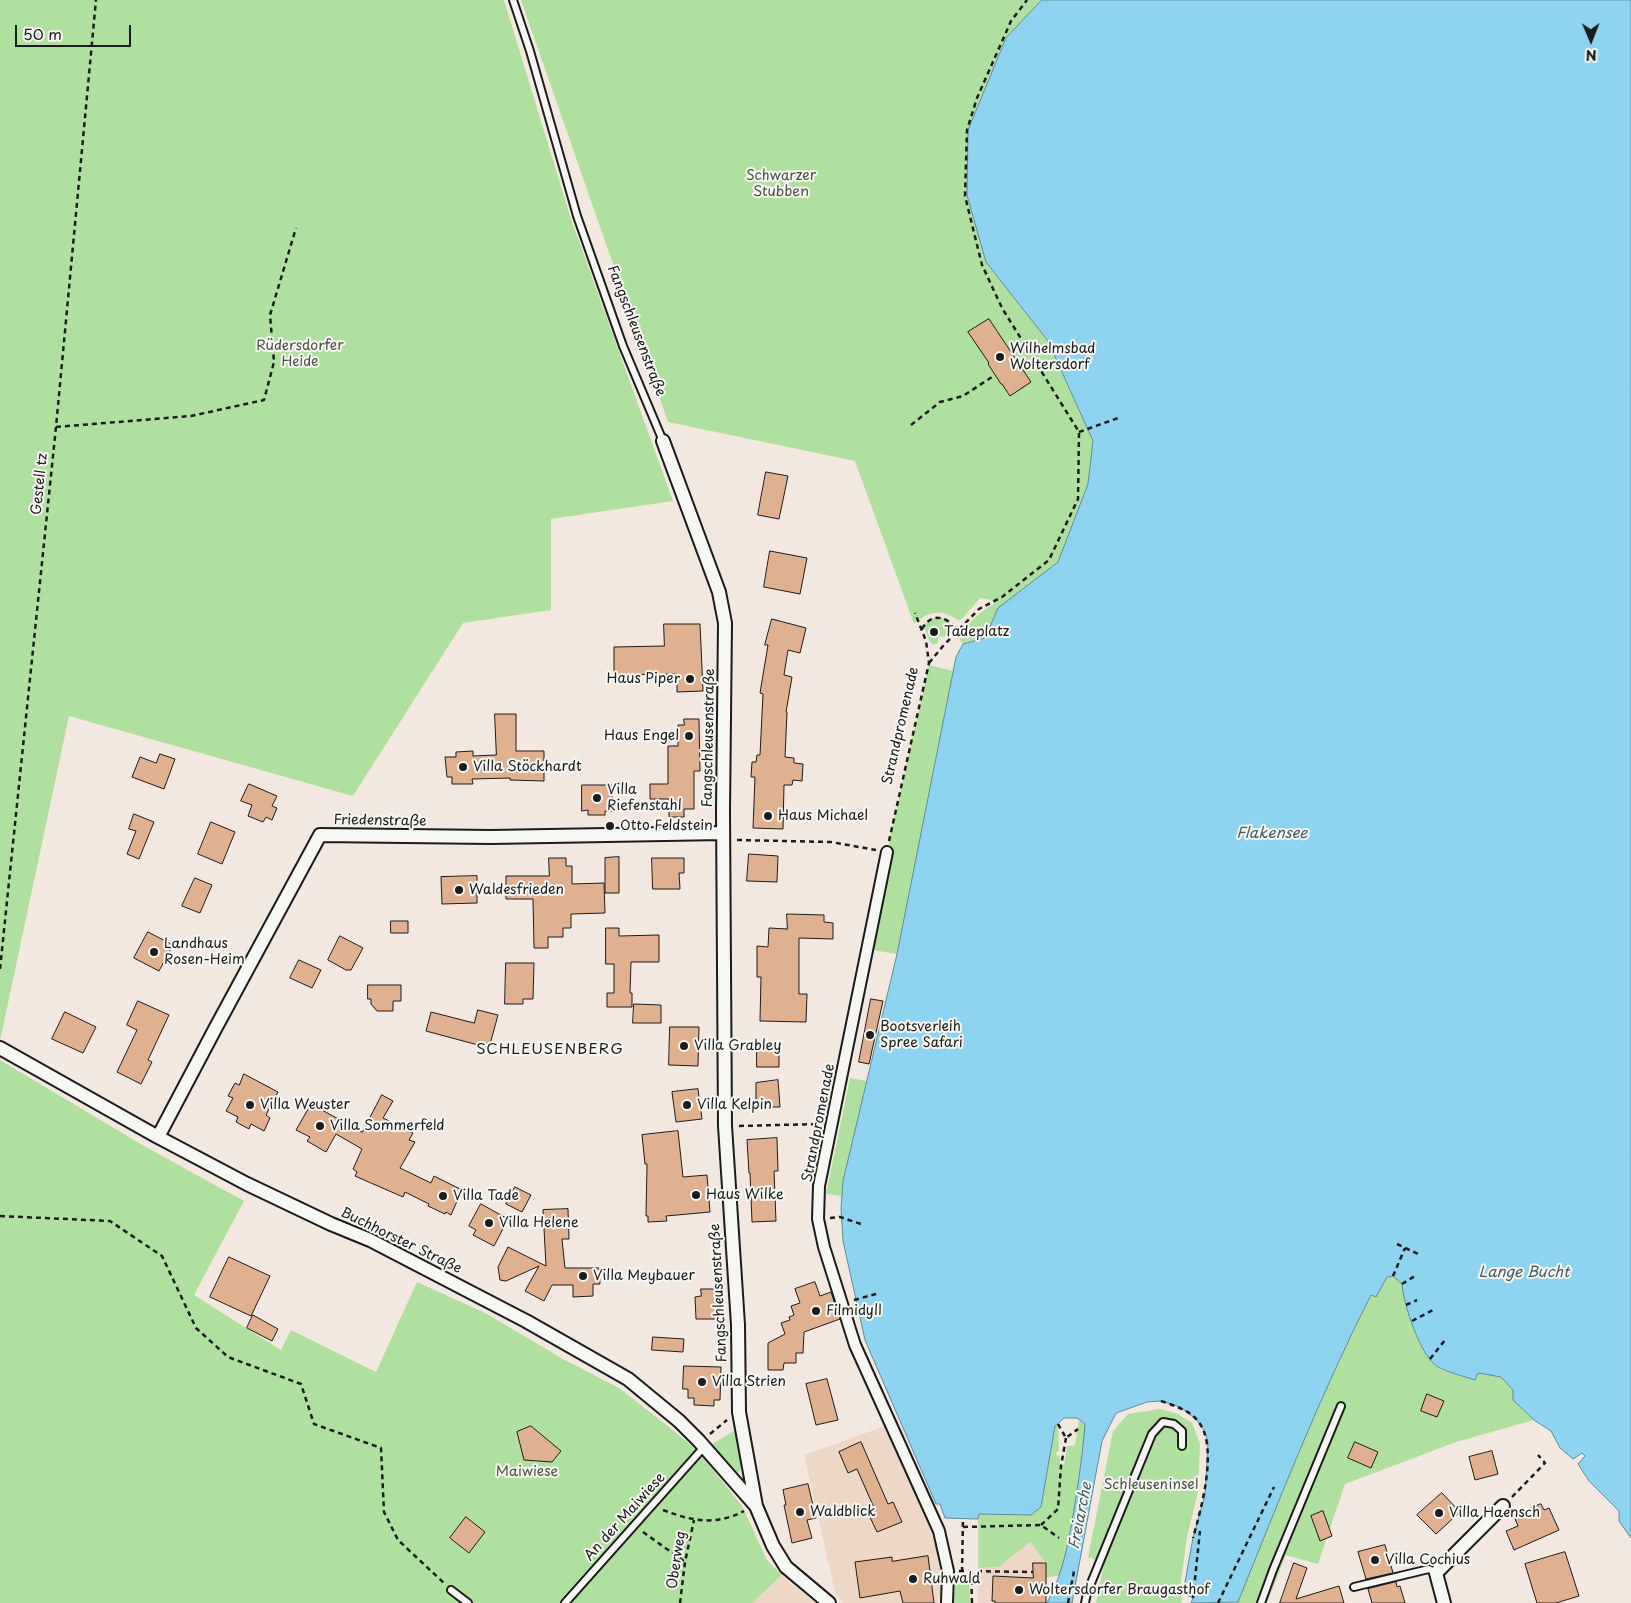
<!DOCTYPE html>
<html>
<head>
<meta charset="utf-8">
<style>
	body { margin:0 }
	#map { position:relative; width:1631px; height:1603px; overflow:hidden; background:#f2e8df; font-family:"Playpen Sans",sans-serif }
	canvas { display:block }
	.north { position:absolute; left:1566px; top:15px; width:50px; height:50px; -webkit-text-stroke:4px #f6f6f2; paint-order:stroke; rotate:179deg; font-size:14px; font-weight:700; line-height:20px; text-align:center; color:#1c1c1c }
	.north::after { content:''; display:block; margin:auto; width:18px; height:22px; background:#1c1c1c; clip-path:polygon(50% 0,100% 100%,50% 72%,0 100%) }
	.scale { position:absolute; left:15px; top:25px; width:116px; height:22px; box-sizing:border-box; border:2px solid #1c1c1c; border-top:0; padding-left:6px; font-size:15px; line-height:18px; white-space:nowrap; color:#1c1c1c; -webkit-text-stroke:4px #f6f6f2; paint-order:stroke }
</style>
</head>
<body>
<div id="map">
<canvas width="1631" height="1603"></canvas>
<div class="north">N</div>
<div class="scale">50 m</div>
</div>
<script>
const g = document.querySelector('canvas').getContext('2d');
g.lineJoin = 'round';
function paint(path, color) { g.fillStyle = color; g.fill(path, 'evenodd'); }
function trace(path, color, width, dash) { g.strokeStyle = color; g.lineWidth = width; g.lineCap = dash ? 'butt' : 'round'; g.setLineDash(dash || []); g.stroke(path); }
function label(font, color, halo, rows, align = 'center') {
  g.font = font + ' "Playpen Sans",sans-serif'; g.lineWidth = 4; g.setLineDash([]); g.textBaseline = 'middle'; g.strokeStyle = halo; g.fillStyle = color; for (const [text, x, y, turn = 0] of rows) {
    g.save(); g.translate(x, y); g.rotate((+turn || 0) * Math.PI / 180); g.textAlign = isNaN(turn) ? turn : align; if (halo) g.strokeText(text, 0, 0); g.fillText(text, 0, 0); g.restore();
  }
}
paint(new Path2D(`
	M885 1426 920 1503 942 1563V1596L938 1597V1603H843L835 1592 804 1455Z
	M1030 1542 1046 1563V1603H978V1568L999 1567Z
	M782 1575 790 1583 816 1603H752Z`), '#edd8c8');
paint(new Path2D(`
	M0 0H504L571 219 673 501 551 519V610L463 623 353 796 69 716 0 1041Z
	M521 0H1042L1006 38 968 130 967 195 986 262 1048 341 1093 441 1088 484 1058 563 998 608 985 638 963 644 959 639C962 627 983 609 994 604L992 600 980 598 962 619 958 620C941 609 929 611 914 624L855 461 668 422Z
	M941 617 950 622 955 627 944 637 941 636 938 638V643L933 645 929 640 924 625 932 618Z
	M929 665 953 671 897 954 867 949 887 852Z
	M0 1060 144 1146 244 1201 194 1295 281 1350 291 1330 376 1372 417 1282 487 1314 563 1359 619 1388 669 1427 698 1451 742 1506 767 1560 782 1575 752 1603H0Z
	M850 1078 867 1081 843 1181 842 1196 826 1194Z
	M1393 1276 1402 1284C1403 1303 1421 1356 1437 1367 1446 1373 1464 1376 1474 1380L1477 1373 1501 1377 1513 1390V1400L1534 1420 1456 1442 1345 1484 1318 1564 1286 1555 1267 1603H1237L1306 1434 1345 1346 1371 1295 1376 1297 1386 1277Z
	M1160 1409 1178 1414 1192 1423 1200 1444 1198 1492 1187 1537 1180 1588 1182 1601 1181 1603H1096L1104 1563 1088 1557 1113 1431 1128 1414Z
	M1079 1420 1086 1425C1081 1475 1073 1525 1061 1575L1045 1578 1046 1563 1030 1542 999 1567 978 1568V1514L1031 1515 1041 1507 1055 1426 1058 1424 1059 1450 1056 1453 1058 1456 1060 1457V1465H1064L1067 1446 1075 1445Z
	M737 1429 742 1467 737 1476 709 1446Z
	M956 1578 969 1579 970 1603H953Z`), '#b0e0a0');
const water = new Path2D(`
	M1042 0H1631V1538L1619 1521V1511L1589 1481 1578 1464 1585 1456 1582 1453 1573 1459 1560 1448 1551 1431 1534 1420 1513 1400V1390L1501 1377 1478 1373 1475 1380C1463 1376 1449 1373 1438 1367 1421 1358 1403 1303 1402 1284L1393 1276 1387 1277 1376 1297 1371 1295C1320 1395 1280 1498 1238 1602L1191 1603 1193 1598 1183 1593 1193 1538 1205 1495 1208 1443 1205 1432 1197 1420 1180 1407 1161 1401 1147 1402 1116 1413 1102 1441 1072 1603H1047C1064 1572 1069 1539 1075 1504 1079 1478 1083 1451 1085 1424L1077 1418H1064L1055 1426 1041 1507 1031 1515 979 1514 978 1519 945 1518 940 1504H936L865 1340 843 1241 841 1208 843 1181 897 954 956 657 963 644 985 638 998 608 1058 562 1088 484 1093 441 1048 341 986 262 967 195 968 130 1006 38Z`);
paint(water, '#8ed4f0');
trace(water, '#608a9b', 1);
const building = new Path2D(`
	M989 319 1031 382 1010 396 1002 384H1001L988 364 989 363 968 332Z
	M766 472 788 476 779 519 758 515Z
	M770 551 807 558 800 594 764 587Z
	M772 619 806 628 800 653 788 650 784 675 792 677 786 712H787L785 757 794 758V763L803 764 802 781 793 780 792 785H784L783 829 753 828 755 777H751L752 762H756L757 755H760L763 694 760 693 768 645H765Z
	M664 624H700L703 691 677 692V674L614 675V647L664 646Z
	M495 714H516V751H544V781L510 780V778L472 779 473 784H452V777H447L445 757H456V752L473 751V756L496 755Z
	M684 719H699L700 771H694V809H684V817H669V799H650V784H668V746H678V725H684Z
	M160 754 175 759 164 789 132 777 140 757 156 763Z
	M249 784 277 796 272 806 277 808 272 820 266 817 263 822 248 816 252 805 241 801Z
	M582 785H612V811H605V815H588V810L582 811Z
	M134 814 154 822 139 859 127 854 136 831 129 829Z
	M211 822 235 832 222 864 198 854Z
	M749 854 778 856 777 882 747 881Z
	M619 857V893H605V858Z
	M549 858H566V866H572V884L604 883 605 913 571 914V928H563V937H548V948H534L533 899H506V876H549Z
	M652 858H684V873H679L680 889H653Z
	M477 876V903L442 904 441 877Z
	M195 878 212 885 200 913 182 906Z
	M787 914 824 915V922L833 923V939L799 938V994H807L806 1022 760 1021 761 977H757V946L768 947 769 928 787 929Z
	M391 921H408V933H391Z
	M606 928H619V936L659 935V962H631L630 993H632V1007H607V993H614V964H606Z
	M148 932 173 945 159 971 134 958Z
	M340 936 363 948 351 970H346L328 960Z
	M299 960 321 970 312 988 290 978Z
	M506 963H534L533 999H523V1004H505Z
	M368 985H401V1001H393V1011H377L371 1004V999H368Z
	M871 999 883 1001 869 1064 859 1062Z
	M138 1001 169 1015 148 1060 152 1062 141 1084 117 1072 137 1030 127 1025Z
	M634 1004 661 1005V1023H633Z
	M478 1010 498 1015 489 1048 426 1031 431 1012 474 1023Z
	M65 1012 96 1027 83 1053 52 1039Z
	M670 1027H699L698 1066 669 1065Z
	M757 1044 779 1045V1067H757Z
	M244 1074 278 1092 266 1115 270 1118 264 1131 251 1124 249 1129 236 1122 238 1117 226 1111 233 1098 228 1096 235 1083 239 1085Z
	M778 1080 780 1107H756V1083Z
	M698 1089 702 1119 676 1122 672 1092Z
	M382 1095 393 1101 383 1118 413 1133 409 1140 415 1142 400 1168 431 1183 434 1176 462 1190 451 1215 446 1212 445 1214 428 1206 429 1204 405 1192 403 1197 355 1176 357 1172 353 1169 362 1149 336 1134 326 1152 307 1141 310 1137 296 1130 311 1104 362 1132Z
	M678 1131 683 1177 707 1175 710 1212 666 1216 667 1221 648 1222V1216H646L647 1164H645L642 1135Z
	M777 1138 778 1171H774L776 1221 752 1222 750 1173H749L747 1140Z
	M515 1187 531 1195 522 1212 506 1204Z
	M481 1204 508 1219 494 1246 473 1235 476 1230 469 1226Z
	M568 1209 569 1239H562L565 1268H599L600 1284H593V1296L573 1297V1285H552L544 1301 525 1291 539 1266 506 1281 500 1280 498 1267 508 1247 546 1266 543 1210Z
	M229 1257 270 1276 251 1316 210 1297Z
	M815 1282 820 1296 831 1292 840 1319 804 1332 803 1353H796V1363H784L783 1370H768V1343L785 1334 781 1323 790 1320 789 1317 794 1315 791 1306 800 1303 795 1289Z
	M701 1289H715L716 1319H696L695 1297 701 1296Z
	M253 1315 278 1329 272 1341 247 1328Z
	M653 1337 684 1339 683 1352 652 1350Z
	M684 1366 721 1367 720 1400H714V1406L694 1405V1398H688V1389H683Z
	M827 1379 838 1420 816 1425 806 1384Z
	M1427 1394 1444 1401 1437 1417 1421 1411Z
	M531 1426 561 1451 552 1462 524 1460 517 1432Z
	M861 1442 888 1504 893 1502 902 1522 877 1532 868 1513 875 1510 857 1469 848 1473 839 1452Z
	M1355 1442 1378 1452 1371 1468 1348 1458Z
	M1492 1451 1498 1474 1475 1480 1469 1457Z
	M808 1484 816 1518 807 1520 812 1538 792 1543 784 1505H786L783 1490Z
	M1442 1493 1460 1512 1436 1534 1417 1515Z
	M1541 1504 1544 1510 1549 1508 1559 1530 1514 1550 1506 1531 1518 1526 1514 1516Z
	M1323 1511 1332 1536 1320 1541 1311 1516Z
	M466 1517 485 1532 469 1553 450 1538Z
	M1385 1545 1393 1573 1366 1579 1358 1552Z
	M1565 1552 1579 1596 1556 1603H1537L1525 1564Z
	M928 1556 934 1603H903L900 1591 860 1598 855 1562 892 1557V1561Z
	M1033 1563H1046V1603H995V1601H992L993 1576 1033 1578Z
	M1294 1563 1307 1568 1296 1599 1339 1586 1344 1603H1280Z
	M1396 1582 1397 1587 1400 1586 1405 1603H1372L1368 1589Z`);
paint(building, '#e0b191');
trace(building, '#1c1c1c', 1);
const service = new Path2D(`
	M513 0 530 51 577 216 623 346 663 441
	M1354 1587 1429 1569 1436 1573
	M451 1590 468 1603
	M565 1603 704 1447
	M1085 1603 1087 1593 1152 1434 1163 1422 1174 1424 1182 1431V1446
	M1261 1603 1273 1570 1341 1406`);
const pedestrian = new Path2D(`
	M887 852 819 1186 818 1219 824 1247 855 1345 939 1531 948 1571 947 1603`);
const minor = new Path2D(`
	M663 441 719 592 725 623 723 810 725 1126 738 1325 739 1412 756 1506 773 1546 786 1567 829 1603
	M0 1048 158 1137 247 1184 331 1224 370 1240 526 1321 628 1379 679 1421 699 1441 756 1506
	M158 1137 215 1029 320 835 491 837 723 833
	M1444 1603 1436 1573 1503 1506`);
trace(service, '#1c1c1c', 10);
trace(pedestrian, '#1c1c1c', 14);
trace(minor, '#1c1c1c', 16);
trace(new Path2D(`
	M911 425 940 402 963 396 995 375
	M56 427 191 416 264 400 274 362 270 315 296 228
	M1079 432 1121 417
	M922 629C930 614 944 615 955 627L954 633
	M929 663 943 646 979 609 1002 597 1049 560 1078 499 1079 432 1002 308 982 265 965 196 967 130 977 98 1011 21 1027 0
	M737 840 831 842 876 850
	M889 841 929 663 926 641 915 613
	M0 969 56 427 96 0
	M739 1126 818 1124
	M0 1216 110 1221 162 1256 196 1328 228 1357 301 1384 314 1424 381 1448 384 1512 398 1540 445 1584
	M830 1218 840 1217 864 1225
	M1397 1244 1418 1254
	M1393 1276 1405 1248
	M1402 1284 1415 1276
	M854 1300 876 1294
	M1406 1305 1417 1300
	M1412 1321 1433 1310
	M1430 1359 1445 1340
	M1161 1401C1175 1406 1189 1410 1198 1421 1219 1447 1201 1509 1193 1538
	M1058 1424 1066 1438 1078 1429
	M710 1434 727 1420
	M1512 1497 1545 1463 1538 1455
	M663 1510C692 1521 715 1526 744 1511
	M1041 1525 1058 1509 1061 1466 1066 1438
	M963 1527 1041 1525 1059 1538
	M643 1532 685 1562
	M959 1571 1033 1572
	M971 1571 972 1603
	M962 1572 963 1518
	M1193 1598 1200 1531
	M680 1603 685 1562 694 1520
	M1068 1603 1074 1571
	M1218 1603 1274 1487`), '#1c1c1c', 2.5, [5, 4]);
trace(service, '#f6f6f2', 6);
trace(pedestrian, '#f6f6f2', 10);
trace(minor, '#f6f6f2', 12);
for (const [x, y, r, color] of [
	[1000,357,5,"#1c1c1c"],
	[934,632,5,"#1c1c1c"],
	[690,679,5,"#1c1c1c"],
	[689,736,5,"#1c1c1c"],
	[463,767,5,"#1c1c1c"],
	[597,798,5,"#1c1c1c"],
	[768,816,5,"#1c1c1c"],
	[610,826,5,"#1c1c1c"],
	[459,890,5,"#1c1c1c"],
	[154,952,5,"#1c1c1c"],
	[870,1035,5,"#1c1c1c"],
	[684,1046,5,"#1c1c1c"],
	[250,1105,5,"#1c1c1c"],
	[687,1105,5,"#1c1c1c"],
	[320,1126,5,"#1c1c1c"],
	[696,1195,5,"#1c1c1c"],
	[443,1196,5,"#1c1c1c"],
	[489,1223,5,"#1c1c1c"],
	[583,1276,5,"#1c1c1c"],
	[816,1311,5,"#1c1c1c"],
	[702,1382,5,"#1c1c1c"],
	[800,1512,5,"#1c1c1c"],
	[1439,1513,5,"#1c1c1c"],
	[1375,1560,5,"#1c1c1c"],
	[913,1579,5,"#1c1c1c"],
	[1019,1590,5,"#1c1c1c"]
]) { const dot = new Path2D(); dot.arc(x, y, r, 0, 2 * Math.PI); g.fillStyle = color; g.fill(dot); trace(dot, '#f6f6f2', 2); }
label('14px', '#485744', '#f6f6f2', [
	["Schwarzer",781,176],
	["Stubben",781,192],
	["Rüdersdorfer",300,346],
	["Heide",300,362],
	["Maiwiese",527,1472],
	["Schleuseninsel",1151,1485]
]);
label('14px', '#1c1c1c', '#f6f6f2', [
	["Fangschleusenstraße",636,331,69],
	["Gestell tz",40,484,-84],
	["Strandpromenade",901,726,-77],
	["Fangschleusenstraße",709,738,-89],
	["Friedenstraße",380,821,1],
	["Strandpromenade",819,1123,-79],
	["Buchhorster Straße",401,1241,26],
	["Fangschleusenstraße",719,1293,-93],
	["An der Maiwiese",625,1517,-48],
	["Oberweg",677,1560,-81]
]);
label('14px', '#1c1c1c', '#f6f6f2', [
	["Wilhelmsbad",1010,349],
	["Woltersdorf",1010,365],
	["Tadeplatz",944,632],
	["Haus Piper",680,679,"right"],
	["Haus Engel",679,736,"right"],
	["Villa Stöckhardt",473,767],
	["Villa",607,790],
	["Riefenstahl",607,806],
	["Haus Michael",778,816],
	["Otto Feldstein",620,826],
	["Waldesfrieden",469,890],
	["Landhaus",164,944],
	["Rosen-Heim",164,960],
	["Bootsverleih",880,1027],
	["Spree Safari",880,1043],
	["Villa Grabley",694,1046],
	["Villa Weuster",260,1105],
	["Villa Kelpin",697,1105],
	["Villa Sommerfeld",330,1126],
	["Haus Wilke",706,1195],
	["Villa Tade",453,1196],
	["Villa Helene",499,1223],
	["Villa Meybauer",593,1276],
	["Filmidyll",826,1311],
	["Villa Strien",712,1382],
	["Waldblick",810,1512],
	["Villa Haensch",1449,1513],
	["Villa Cochius",1385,1560],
	["Ruhwald",923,1579],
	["Woltersdorfer Braugasthof",1029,1590]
], 'left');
label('italic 15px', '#445c66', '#f6f6f2', [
	["Flakensee",1272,834],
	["Lange Bucht",1524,1273],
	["Freiarche",1081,1516,-79]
]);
g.letterSpacing = '1px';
label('15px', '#1c1c1c', '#f6f6f2', [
	["SCHLEUSENBERG",550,1050]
]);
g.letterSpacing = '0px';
</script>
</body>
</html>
